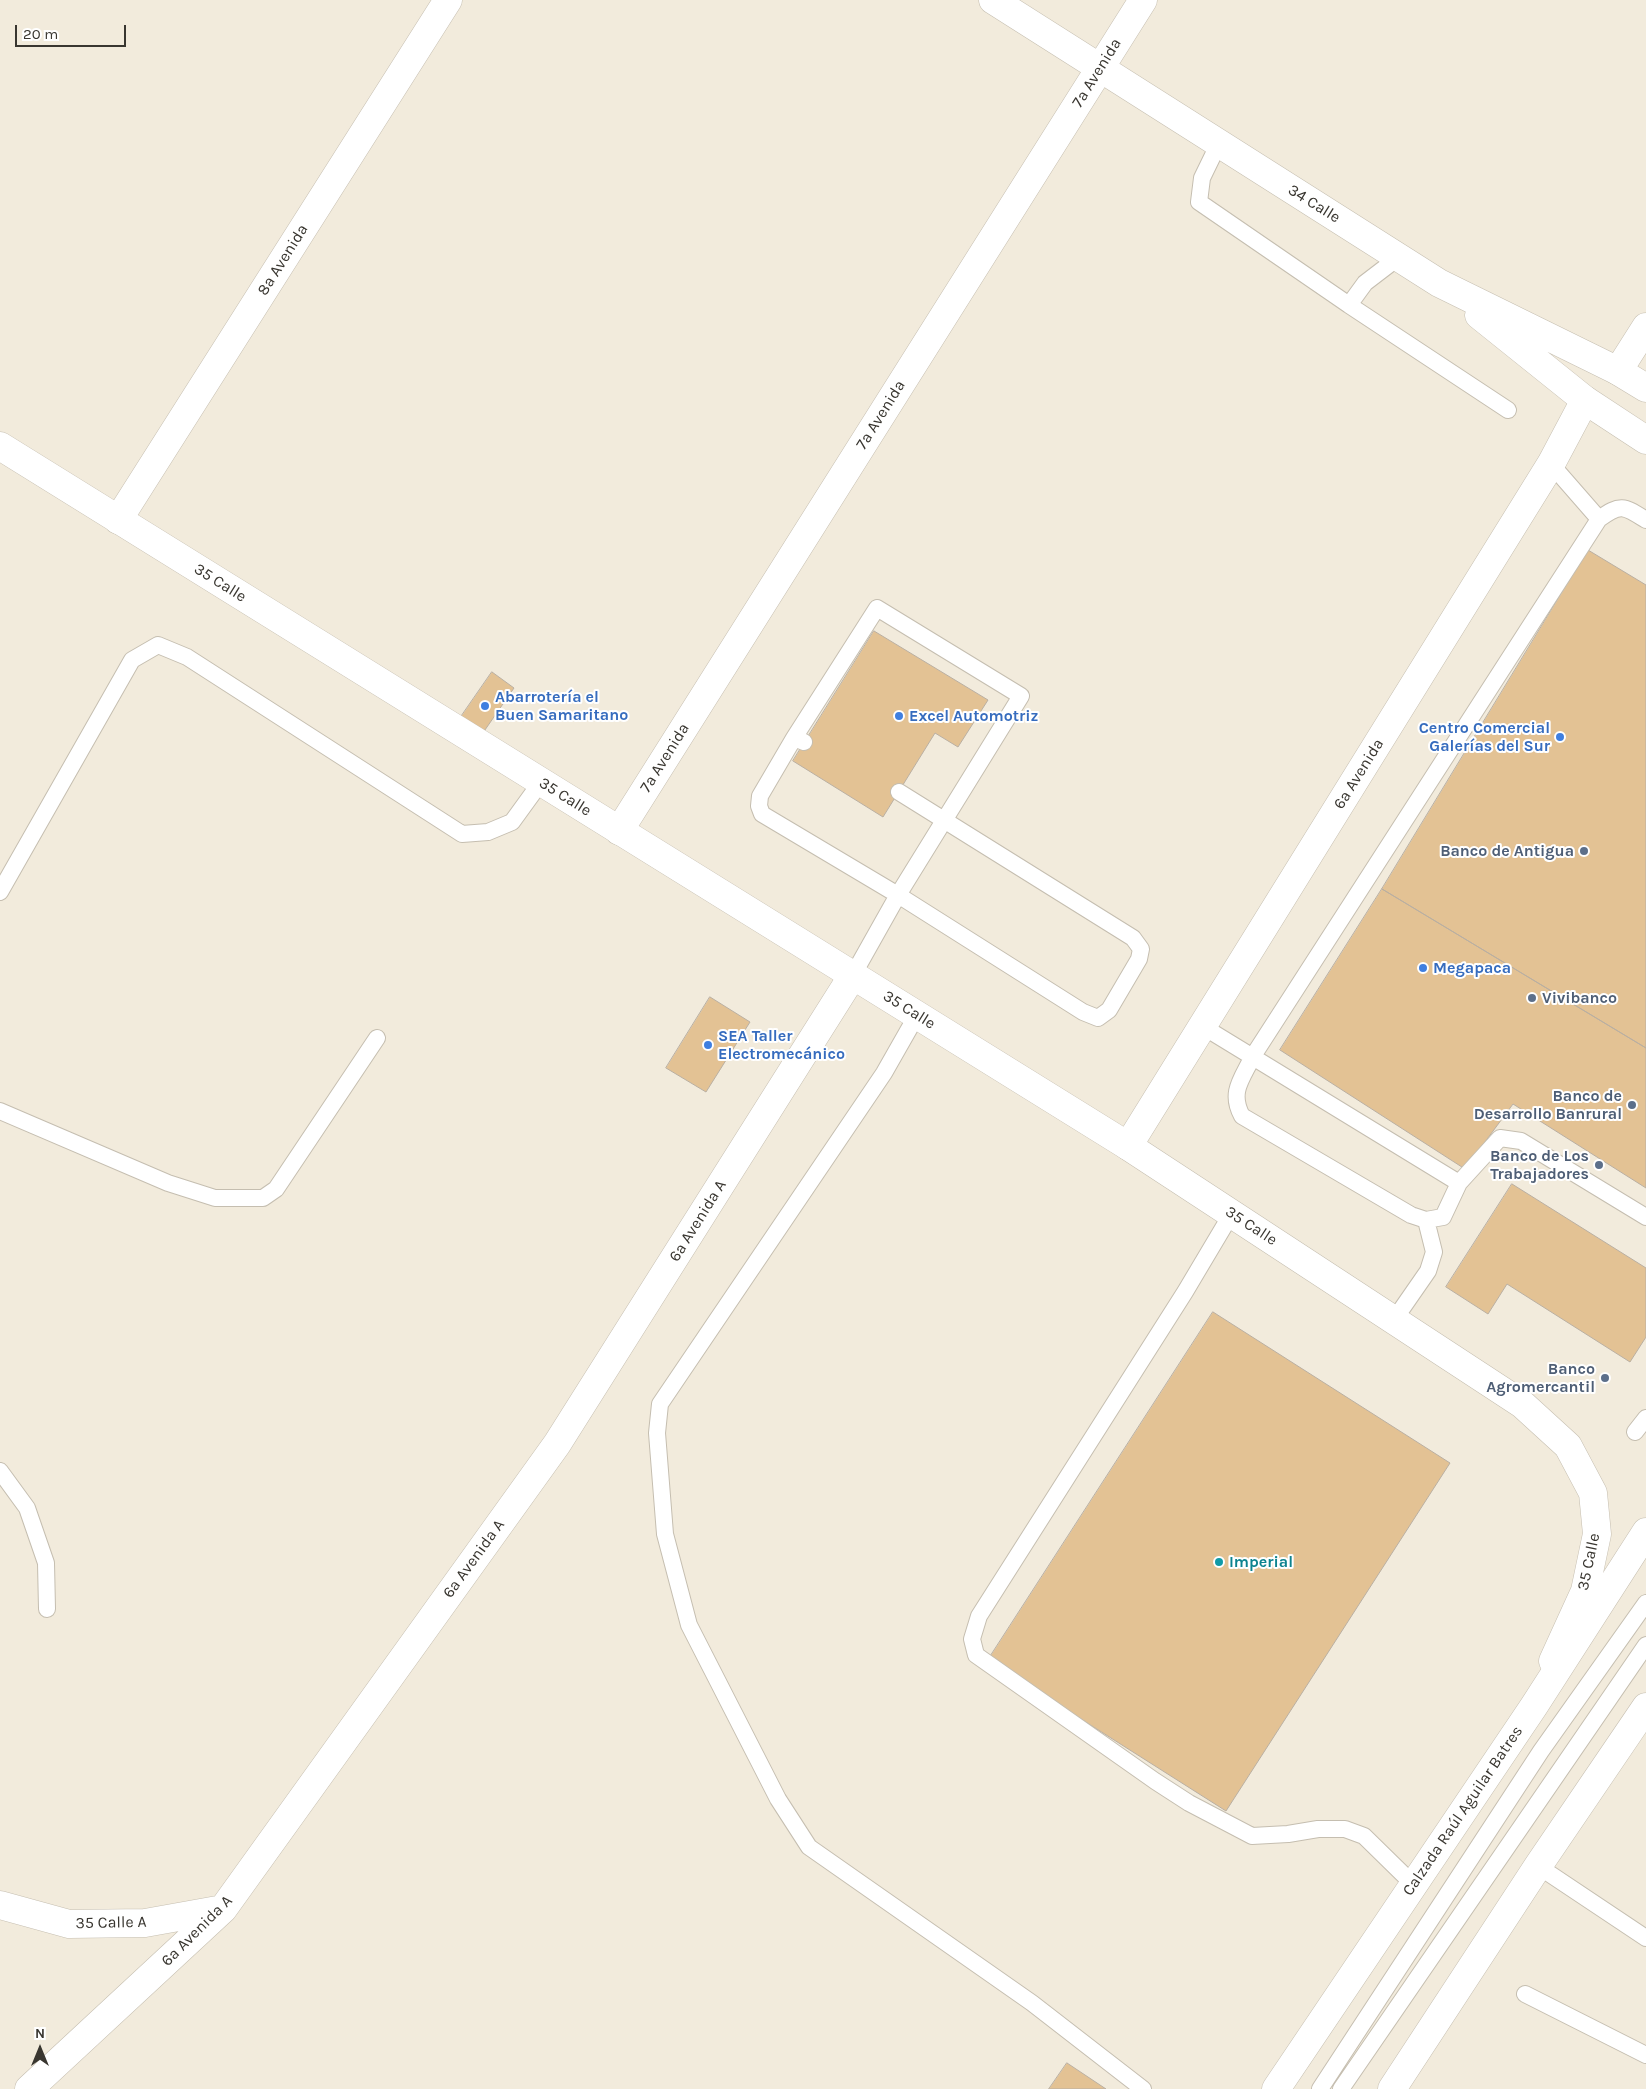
<!DOCTYPE html>
<html>
<head>
<meta charset="utf-8">
<style>
	body { margin:0 }
	#map { position:relative; width:1646px; height:2089px; overflow:hidden; background:#f2ebdc; font-family:Karla,sans-serif }
	canvas { display:block }
	.north { position:absolute; left:15px; top:2024px; width:50px; height:50px; -webkit-text-stroke:4px #fff; paint-order:stroke; rotate:0deg; font-size:14px; font-weight:700; line-height:20px; text-align:center; color:#393630 }
	.north::after { content:''; display:block; margin:auto; width:18px; height:22px; background:#393630; clip-path:polygon(50% 0,100% 100%,50% 72%,0 100%) }
	.scale { position:absolute; left:15px; top:25px; width:111px; height:22px; box-sizing:border-box; border:2px solid #393630; border-top:0; padding-left:6px; font-size:15px; line-height:18px; white-space:nowrap; color:#393630; -webkit-text-stroke:4px #fff; paint-order:stroke }
</style>
</head>
<body>
<div id="map">
<canvas width="1646" height="2089"></canvas>
<div class="north">N</div>
<div class="scale">20 m</div>
</div>
<script>
const g = document.querySelector('canvas').getContext('2d');
g.lineJoin = 'round';
function paint(path, color) { g.fillStyle = color; g.fill(path, 'evenodd'); }
function trace(path, color, width, dash) { g.strokeStyle = color; g.lineWidth = width; g.lineCap = dash ? 'butt' : 'round'; g.setLineDash(dash || []); g.stroke(path); }
function label(font, color, halo, rows, align = 'center') {
  g.font = font + ' Karla,sans-serif'; g.lineWidth = 4; g.setLineDash([]); g.textBaseline = 'middle'; g.strokeStyle = halo; g.fillStyle = color; for (const [text, x, y, turn = 0] of rows) {
    g.save(); g.translate(x, y); g.rotate((+turn || 0) * Math.PI / 180); g.textAlign = isNaN(turn) ? turn : align; if (halo) g.strokeText(text, 0, 0); g.fillText(text, 0, 0); g.restore();
  }
}
const building = new Path2D(`
	M1588 550 1646 585V1048L1382 889Z
	M874 631 988 700 958 747 935 733 883 817 793 761Z
	M492 672 514 688 478 740 456 724Z
	M1382 889 1646 1048V1188L1513 1104 1465 1169 1280 1050Z
	M710 997 750 1022 706 1092 666 1068Z
	M1512 1184 1646 1268V1337L1630 1362 1507 1284 1488 1314 1446 1287Z
	M1213 1312 1450 1463 1226 1811 988 1660Z
	M1067 2063 1106 2089H1049Z`);
paint(building, '#e3c294');
trace(building, '#b9afa2', 1);
const service = new Path2D(`
	M1219 143 1202 178 1199 202 1349 305 1365 283 1399 257
	M1349 305 1508 410
	M1551 464 1599 519
	M794 738 877 608 1021 696 898 895 853 975
	M804 742 794 738 760 796 759 806 762 814 898 895 1083 1012 1098 1018 1109 1010 1139 959 1141 949 1133 938 899 792
	M0 892 132 660 158 645 187 657 462 834 488 832 512 822 541 782
	M917 1015 884 1073 660 1404 657 1433 665 1534 689 1625 778 1799 809 1847 1032 2003 1143 2089
	M1202 1026 1459 1183 1500 1138 1521 1141 1646 1217
	M0 1111 168 1183 215 1198H263L276 1189 377 1038
	M1459 1183 1443 1217 1426 1220 1411 1215 1242 1116C1229 1092 1242 1079 1253 1056L1599 519C1621 503 1624 506 1646 520
	M1232 1213 1185 1292 979 1616 972 1639 976 1655 1155 1781 1189 1803 1252 1836 1288 1834 1318 1829H1345L1364 1836 1413 1884
	M1394 1320 1428 1271 1434 1252 1426 1220
	M1635 1432 1646 1418
	M0 1471 27 1508 46 1563 47 1609
	M1538 1866 1646 1938
	M1525 1994 1646 2055
	M1320 2089 1541 1751 1646 1603
	M1341 2089 1646 1645`);
const minor = new Path2D(`
	M1618 371 1646 327
	M118 520 448 0
	M619 831 1143 0
	M1128 1146 1551 464 1585 400
	M0 1905 69 1924 145 1923 223 1909
	M29 2089 223 1909 557 1444 853 975`);
const primary = new Path2D(`
	M993 0 1439 283 1618 371 1646 388
	M1479 315 1585 400 1646 440
	M0 446 1128 1146 1522 1404 1568 1446 1593 1493 1597 1534 1585 1591 1553 1661`);
const trunk = new Path2D(`
	M1276 2089 1534 1706 1646 1532
	M1392 2089 1538 1866 1646 1707`);
trace(service, '#c5beb0', 18);
trace(minor, '#c5beb0', 29);
trace(primary, '#c5beb0', 29);
trace(trunk, '#c5beb0', 29);
trace(service, '#fff', 16);
trace(minor, '#fff', 28);
trace(primary, '#fff', 28);
trace(trunk, '#fff', 28);
for (const [x, y, r, color] of [
	[485,706,5,"#3f7fe0"],
	[899,716,5,"#3f7fe0"],
	[1560,737,5,"#3f7fe0"],
	[1584,851,5,"#5c6f8a"],
	[1423,968,5,"#3f7fe0"],
	[1532,998,5,"#5c6f8a"],
	[708,1045,5,"#3f7fe0"],
	[1632,1105,5,"#5c6f8a"],
	[1599,1165,5,"#5c6f8a"],
	[1605,1378,5,"#5c6f8a"],
	[1219,1562,5,"#0f9aa8"]
]) { const dot = new Path2D(); dot.arc(x, y, r, 0, 2 * Math.PI); g.fillStyle = color; g.fill(dot); trace(dot, '#fff', 2); }
label('16px', '#393630', '#fff', [
	["7a Avenida",1097,73,-58],
	["34 Calle",1314,204,32],
	["8a Avenida",283,260,-58],
	["7a Avenida",881,415,-58],
	["35 Calle",220,583,32],
	["7a Avenida",665,758,-58],
	["6a Avenida",1359,774,-58],
	["35 Calle",565,797,32],
	["35 Calle",909,1010,32],
	["6a Avenida A",698,1221,-58],
	["35 Calle",1251,1226,33],
	["6a Avenida A",474,1559,-54],
	["35 Calle",1589,1562,-78],
	["Calzada Raúl Aguilar Batres",1463,1811,-56],
	["35 Calle A",111,1923,-1],
	["6a Avenida A",197,1931,-45]
]);
label('bold 16px', '#366cbe', '#fff', [
	["Abarrotería el",495,697],
	["Buen Samaritano",495,715],
	["Excel Automotriz",909,716],
	["Centro Comercial",1550,728,"right"],
	["Galerías del Sur",1550,746,"right"],
	["Megapaca",1433,968],
	["SEA Taller",718,1036],
	["Electromecánico",718,1054]
], 'left');
label('bold 16px', '#4e5e75', '#fff', [
	["Banco de Antigua",1574,851],
	["Vivibanco",1542,998,"left"],
	["Banco de",1622,1096],
	["Desarrollo Banrural",1622,1114],
	["Banco de Los",1589,1156],
	["Trabajadores",1589,1174],
	["Banco",1595,1369],
	["Agromercantil",1595,1387]
], 'right');
label('bold 16px', '#0d838f', '#fff', [
	["Imperial",1229,1562]
], 'left');
</script>
</body>
</html>
